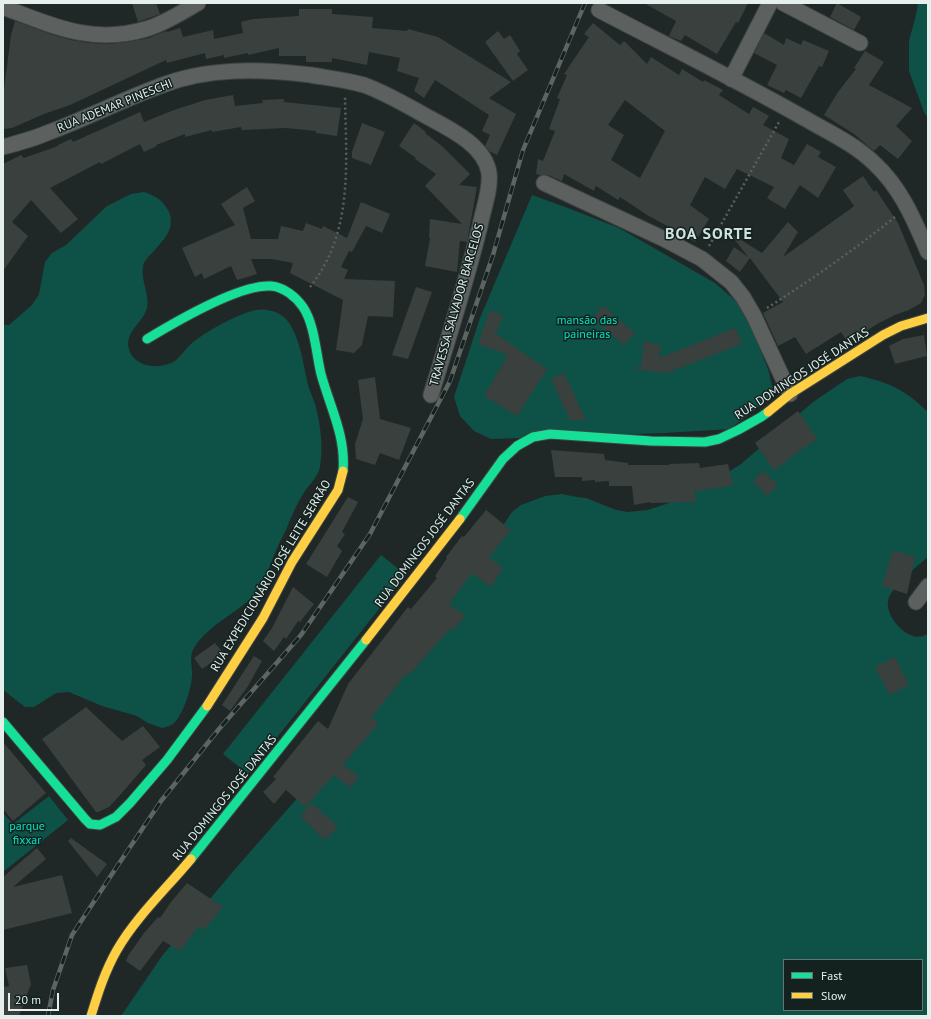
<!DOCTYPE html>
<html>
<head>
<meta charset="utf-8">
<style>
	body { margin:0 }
	#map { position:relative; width:931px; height:1019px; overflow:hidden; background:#202827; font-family:"PT Sans",sans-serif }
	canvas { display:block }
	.frame { position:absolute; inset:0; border:4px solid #e5efec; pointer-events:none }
	.legend { position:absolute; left:783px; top:959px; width:140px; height:52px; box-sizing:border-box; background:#13221f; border:1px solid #677471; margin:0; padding:5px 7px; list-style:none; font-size:12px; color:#e5efec }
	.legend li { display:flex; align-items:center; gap:8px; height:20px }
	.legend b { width:20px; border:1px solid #677471 }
	.scale { position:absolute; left:8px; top:993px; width:51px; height:18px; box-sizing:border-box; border:2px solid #e5efec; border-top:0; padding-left:5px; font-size:12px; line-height:14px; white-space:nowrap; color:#e5efec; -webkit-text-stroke:3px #13221f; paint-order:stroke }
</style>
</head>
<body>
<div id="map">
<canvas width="931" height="1019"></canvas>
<div class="frame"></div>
<ul class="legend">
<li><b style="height:5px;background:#16e098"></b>Fast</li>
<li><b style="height:5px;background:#ffcf43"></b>Slow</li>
</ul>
<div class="scale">20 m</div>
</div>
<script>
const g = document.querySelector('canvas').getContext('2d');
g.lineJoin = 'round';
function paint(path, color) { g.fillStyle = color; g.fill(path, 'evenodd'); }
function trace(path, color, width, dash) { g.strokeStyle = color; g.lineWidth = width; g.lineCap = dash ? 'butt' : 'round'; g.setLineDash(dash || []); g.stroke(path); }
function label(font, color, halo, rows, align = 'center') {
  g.font = font + ' "PT Sans",sans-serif'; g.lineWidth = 3; g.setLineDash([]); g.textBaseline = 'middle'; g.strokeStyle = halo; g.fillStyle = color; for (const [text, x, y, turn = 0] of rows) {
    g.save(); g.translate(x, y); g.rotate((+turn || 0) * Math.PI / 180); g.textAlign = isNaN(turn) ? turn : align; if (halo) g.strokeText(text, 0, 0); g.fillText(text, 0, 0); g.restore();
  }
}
paint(new Path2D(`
	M918 3H928V119L924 112 909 71V41L916 15Z
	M144 192C156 196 163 200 169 212 176 228 163 241 153 252 149 256 144 261 143 266 140 279 150 294 147 308 143 323 124 332 129 349 134 368 161 370 175 361 181 356 186 348 192 343 207 331 237 314 256 310 265 308 277 311 284 317 301 334 303 367 309 388 311 395 315 401 316 408 321 426 323 449 320 467 318 478 307 486 302 496 295 507 291 518 286 530 282 538 278 545 275 553 268 569 264 585 251 598 234 615 208 625 194 648 189 656 192 663 192 672 193 685 183 715 174 723 171 726 166 727 162 728L148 723 137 716 102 706 69 692 56 693 34 707H25L3 690V325H9L32 305 39 294 45 262 52 253 66 245 107 206 131 194Z
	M532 195 568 208 619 228 715 283 736 301 754 333 769 372 774 395 730 429 665 433 491 439 474 431 460 416 454 397 480 318Z
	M860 376C891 383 905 390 928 412V557C918 565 894 586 889 597 883 612 900 632 913 636 919 638 923 636 928 634V1016H121L162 956 236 868 379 705 506 521 512 512 521 505 545 496 562 494 577 497 586 498 616 510 628 512 648 510 666 504 704 487 741 464 813 402 847 379ZM784 960H922V1010H784Z
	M381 555 406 575 248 774 223 754Z
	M49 796 68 820 3 872V813L13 824Z`), '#0e5146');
paint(new Path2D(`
	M132 3H156L160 14 138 22Z
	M644 3H748L738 23 736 22 717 54 685 35 681 41 669 36 676 21Z
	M837 3 861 17 854 30 830 17Z
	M299 9H332V14L373 17 372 28 407 31 408 29 438 37 511 82 489 98 516 114 497 155 489 151 485 146 490 135 482 131 489 115 435 80 424 98 414 91 419 78 397 71 400 58 369 52 367 65 332 58V62H306V56H279V48L248 55V53L224 58V55L206 59 205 53 167 63 166 60 70 105 44 114 12 128 3 129V97L11 35 15 21 53 35 71 40 90 43 109 44 128 42 149 38 166 31 167 32 180 28 183 37 213 30 214 39 243 33 241 22 253 19 299 16Z
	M593 23 620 45 624 41 647 64 651 57 679 75 682 69 703 82 704 80 723 90 719 95 749 114 753 107 769 116 763 125 789 139 781 158 794 165 807 144 821 152 818 157 836 167 818 198 800 185 785 209 767 198 774 187 737 169 725 189 705 177 690 205 709 219 695 242 669 226V227L647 215 620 197 618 200 596 186 594 191 564 174 562 181 548 175H540L536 174 538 159 543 161 555 131 549 129 560 99 557 98 567 75 564 74 589 37 584 34ZM625 100 665 131 640 178 611 160 624 135 608 125Z
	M498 31 504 39 510 35 520 51 517 54 528 70 513 81 485 42Z
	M764 33 784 45 786 38 801 45 803 40 829 51 822 67 819 66 801 98 786 90 784 93 767 85 777 65 754 53Z
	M865 51 884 62 869 85 912 108 896 126 912 141 898 159 880 145 874 151 854 134 824 115 838 92 856 69 854 68Z
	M233 95 235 106 263 103 262 100 284 99V102L341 108 337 136 316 133V131L286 128 242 130 241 127 212 132V130L185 137V134L156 145 157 146 144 152 140 144 101 164 100 162 50 188 78 219 61 233 31 200 12 222 28 236 3 271V164L21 155 24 158 58 146V145L71 139 73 142 140 112 144 122 174 110 205 100Z
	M362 123 385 132 371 165 352 158V152Z
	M414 123 426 132 425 133 442 146 470 174 459 185 477 187 467 242 460 241 457 272 425 266 430 238 429 237 430 219 462 224 425 186 436 174 415 159 416 158 399 146Z
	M863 176 874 192 876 190 898 223 924 285 925 295 921 303 909 310 895 315 877 324 848 343 841 332 806 354 795 337 778 346 763 313 783 302 750 258 740 272 726 261 734 247 748 257 732 236 733 235 762 253 788 222 798 232 783 257 853 207 854 206 843 190Z
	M247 187 255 201 243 208 251 239H278L281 226 303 231 306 223 322 229 323 226 347 238 361 202 390 214 382 233 366 226 352 252 349 251 341 267 348 270 344 279 395 281 393 317 368 316 362 345 354 353 336 350 343 300 290 273 293 263 272 259H251L257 274 251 276 237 280 231 266 204 279 202 273 195 277 182 248 235 225 221 204Z
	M416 287 432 292 408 359 392 355Z
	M603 306 635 333 624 345 592 318Z
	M490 310 503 315 496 334 547 369 517 416 484 396 508 355 478 344Z
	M735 328 742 344 667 373 632 369 641 366 644 341 661 345 659 358Z
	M924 335 927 356 895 364 889 346 903 339Z
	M564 373 586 420H570L551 379Z
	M375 377 380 419 411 428 399 460 380 453 375 465 356 459 355 444 363 419 358 380Z
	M798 411 817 439 793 455 794 456 774 470 755 443Z
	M551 450 604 454 605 460 628 463V465H669V464L699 463 700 468 728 464 733 485 694 492 696 502 651 503 650 502 634 505 632 486H609V481L595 482V480L582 481V477H555Z
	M763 471 778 485 767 496 753 481Z
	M348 497 358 502 342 532 345 534 337 546 342 551 327 577 306 564Z
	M486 510 511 530 489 557 503 568 491 587 472 573 449 604 465 616 454 630 451 628 409 675 407 673 371 718 379 723 343 765 359 776 351 788 334 775 305 807 286 790 274 804 263 792 276 779 273 777 318 721 328 729 348 684 408 607 411 609 437 578 435 576 447 558 446 557 462 536 464 537Z
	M893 550 915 557 907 594 882 586Z
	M293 587 314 604 300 622 298 621 286 639 284 637 274 651 263 641 272 628Z
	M215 643 224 654 202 669 194 658Z
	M254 656 262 661 248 686 230 711 222 705Z
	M895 657 909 685 890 695 875 667Z
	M86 707 122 741 143 726 160 747 142 760 146 765 121 794 109 807 98 812H96L42 739Z
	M3 742 46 793 13 821 3 809Z
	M312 803 338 827 325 840 300 816Z
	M71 838 107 864 97 877 68 841Z
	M37 848 46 859 13 887 62 875 72 913 3 930V877Z
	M187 883 223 907 204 930 199 926 180 951 163 941 140 971 126 961 128 956 144 933 158 917 160 918 171 902Z
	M27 965 31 984 19 1016H3V987L9 986 5 968Z`), '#39403e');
const street = new Path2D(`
	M783 3 860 43
	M3 7C53 26 92 45 146 29 164 24 182 12 198 3
	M599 10C668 46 737 80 804 118 828 132 855 144 875 164 901 188 914 220 928 252
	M731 79 770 3
	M3 147C18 143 33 139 47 133 85 119 122 100 160 86 208 67 261 69 311 75 329 78 347 80 364 85 386 93 406 105 426 116 448 128 485 145 489 173 491 190 483 209 480 226 466 283 448 339 431 395
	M544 183 664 239 702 259 731 282 743 297 754 316 790 394
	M916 602 928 586`);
const fast = new Path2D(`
	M147 339C175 322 239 284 271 286 284 287 296 297 303 307 315 325 316 354 321 374 330 407 346 436 343 471
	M460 519 503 459 517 446 533 437 550 434 651 441 705 442 719 439 738 430 761 417 768 412
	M3 722 85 819 90 824 100 825 116 817 130 803 167 760 207 706
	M191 859 366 640`);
const slow = new Path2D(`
	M768 412 790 394 883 335 901 326 928 318
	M366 640 460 519
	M207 706 263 618 292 562 338 490 343 471
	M91 1016C98 993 105 971 117 950 136 917 166 889 191 859`);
trace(street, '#3e4543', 17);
trace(fast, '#3e4543', 11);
trace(slow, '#3e4543', 11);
trace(new Path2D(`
	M709 246 779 122
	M310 287C354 232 346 162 345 96
	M767 308C811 280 854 250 895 217`), '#5a605e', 2.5, [2, 3]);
trace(street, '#5c6160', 15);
trace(fast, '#16e098', 9);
trace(slow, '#ffcf43', 9);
const rail = new Path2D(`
	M48 1016 53 990 72 935 114 871 161 801 219 729 301 635 370 534 450 381 493 255 523 150 585 3`);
trace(rail, '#5d6462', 4.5);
trace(rail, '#13221f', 3, [9]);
label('12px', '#e5efec', '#13221f', [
	["RUA ADEMAR PINESCHI",115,106,-22],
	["TRAVESSA SALVADOR BARCELOS",457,305,-74],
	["RUA DOMINGOS JOSÉ DANTAS",802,374,-33],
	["RUA DOMINGOS JOSÉ DANTAS",425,543,-53],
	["RUA EXPEDICIONÁRIO JOSÉ LEITE SERRÃO",271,576,-59],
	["RUA DOMINGOS JOSÉ DANTAS",225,798,-51]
]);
label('12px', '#04e4c6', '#13221f', [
	["mansão das",587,321],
	["paineiras",587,335],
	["parque",27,827],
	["fixxar",27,841]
]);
g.letterSpacing = '1px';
label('bold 16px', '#d0e3de', '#13221f', [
	["BOA SORTE",709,234]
]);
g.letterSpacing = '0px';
</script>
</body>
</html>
